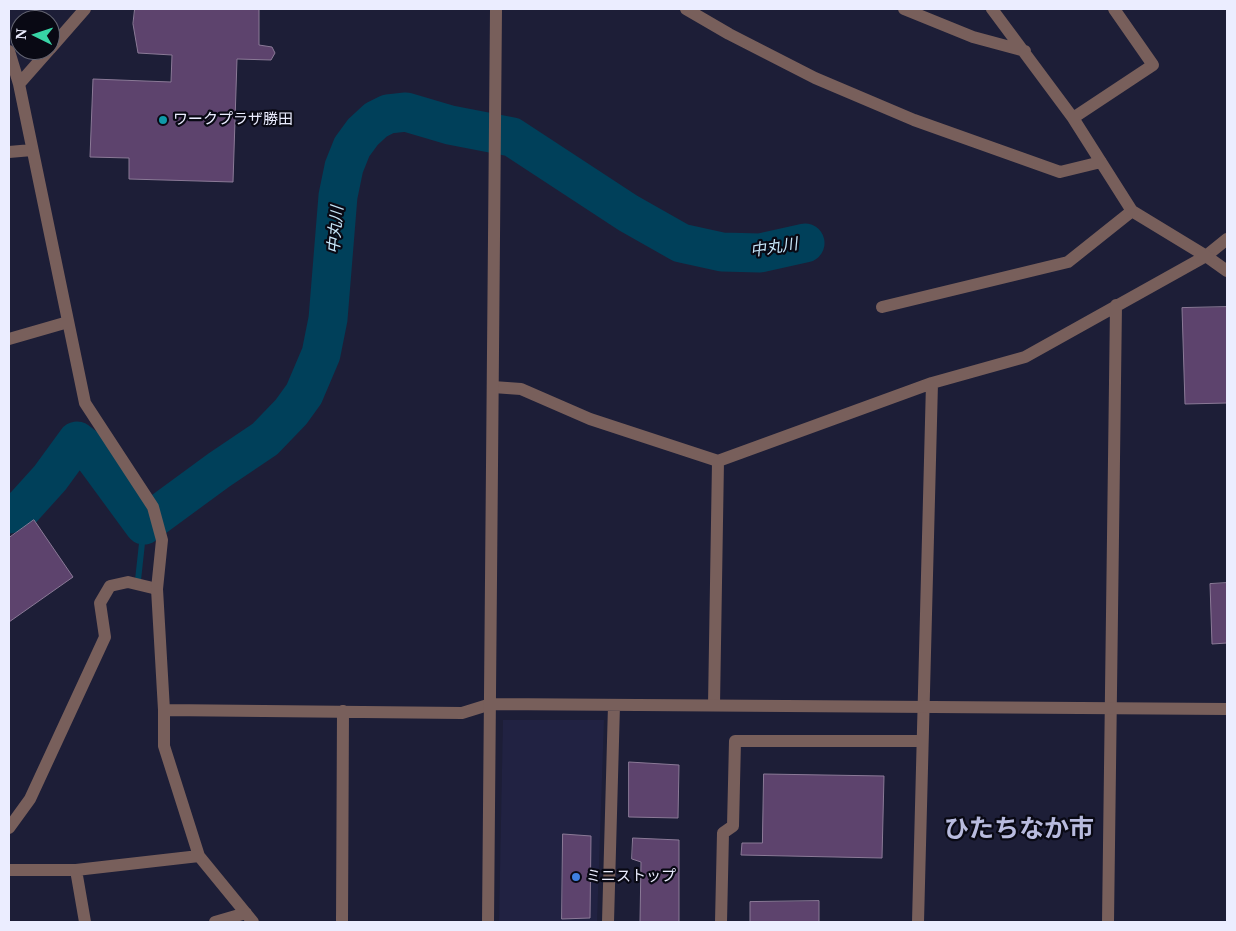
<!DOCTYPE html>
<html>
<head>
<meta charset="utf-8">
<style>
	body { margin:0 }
	#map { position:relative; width:1236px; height:931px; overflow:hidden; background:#1d1e37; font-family:"Noto Serif",serif }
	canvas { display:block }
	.frame { position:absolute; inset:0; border:10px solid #ebedff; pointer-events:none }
	.north { position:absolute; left:10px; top:10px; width:50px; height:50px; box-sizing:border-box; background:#090914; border:1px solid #636472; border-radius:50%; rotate:274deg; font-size:14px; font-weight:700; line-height:20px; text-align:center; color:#ebedff }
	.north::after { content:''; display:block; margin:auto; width:18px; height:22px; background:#38d4a6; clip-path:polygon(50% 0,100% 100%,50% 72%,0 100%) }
</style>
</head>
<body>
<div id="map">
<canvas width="1236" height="931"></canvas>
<div class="frame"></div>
<div class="north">N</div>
</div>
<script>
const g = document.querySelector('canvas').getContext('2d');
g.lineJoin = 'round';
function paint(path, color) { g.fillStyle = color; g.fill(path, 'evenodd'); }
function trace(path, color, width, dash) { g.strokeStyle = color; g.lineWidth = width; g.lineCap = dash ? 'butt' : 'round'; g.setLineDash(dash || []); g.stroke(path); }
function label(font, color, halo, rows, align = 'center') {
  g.font = font + ' "Noto Serif","Noto Sans JP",serif'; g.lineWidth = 4.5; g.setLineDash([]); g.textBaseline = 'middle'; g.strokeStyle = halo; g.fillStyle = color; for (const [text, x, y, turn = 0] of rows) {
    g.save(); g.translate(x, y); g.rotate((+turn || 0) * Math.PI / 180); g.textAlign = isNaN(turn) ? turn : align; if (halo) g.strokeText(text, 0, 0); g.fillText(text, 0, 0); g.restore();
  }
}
paint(new Path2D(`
	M503 720H604L597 922H499Z`), '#212242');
trace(new Path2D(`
	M138 580 144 525`), '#00405a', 6);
trace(new Path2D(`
	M9 514 22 509 50 478 77 441 89 450 144 525 219 470 265 439 291 412 304 394 321 354 328 319 338 196 344 167 352 147 363 132 376 120 388 114 406 112 450 125 512 137 628 213 681 243 722 252 760 253 805 243`), '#00405a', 39);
const building = new Path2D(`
	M135 9H259V45L272 47 275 53 271 60 237 59 233 182 129 179V158L90 157 93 79 171 82 172 55 138 53 133 24Z
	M1227 307V403L1185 404 1182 308Z
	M34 520 73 577 9 622V538Z
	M1227 583V643L1212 644 1210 584Z
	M629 762 679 765 678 818 629 817Z
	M764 774 884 776 882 858 741 855 742 843H762Z
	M563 834 591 836 590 918 562 919Z
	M633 838 679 840V922H640L641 862 632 859Z
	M819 901V922H750V902Z`);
paint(building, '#5d436d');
trace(building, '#8b7a97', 1);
trace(new Path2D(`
	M1206 256 1227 239
	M9 828 30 799 105 637 100 603 110 586 128 582 157 589
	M721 922 723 833 733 826 735 741H922`), '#785f5b', 12);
trace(new Path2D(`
	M686 9 729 34 815 78 914 120 1060 172 1101 162
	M904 9 973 37 1025 51
	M992 9 1073 118 1132 211 1206 256 1227 271
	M50 49 85 9
	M9 51 19 84 85 403 153 507 162 540 157 589 164 710V746L199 856 253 922
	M19 84 49 50
	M1073 118 1153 65 1114 9
	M9 152 32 150
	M882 307 1068 262 1132 211
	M9 339 68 322
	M493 387 521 389 590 419 718 461 932 383 1025 357 1206 256
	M714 705 718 461
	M164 710 462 713 491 704
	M9 870H76L199 856
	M76 870 85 922
	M215 922 246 913
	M342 922 343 711
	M918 922 932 383
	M1108 922 1116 305`), '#785f5b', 12);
trace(new Path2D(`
	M491 704 1227 709
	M488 922 496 9
	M608 922 614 705`), '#785f5b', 12);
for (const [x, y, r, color] of [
	[163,120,5,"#0f9aa8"],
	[576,877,5,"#3f7fe0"]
]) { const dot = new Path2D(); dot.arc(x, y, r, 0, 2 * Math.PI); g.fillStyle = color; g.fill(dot); trace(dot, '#090914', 2); }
label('15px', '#ebedff', '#090914', [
	["ワークプラザ勝田",173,120],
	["ミニストップ",586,877]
], 'left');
label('italic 16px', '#c7e6f9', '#090914', [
	["中丸川",336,230,-85],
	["中丸川",774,248,-9]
]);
label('bold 25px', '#b8bbde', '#090914', [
	["ひたちなか市",1019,830]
]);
</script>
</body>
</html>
